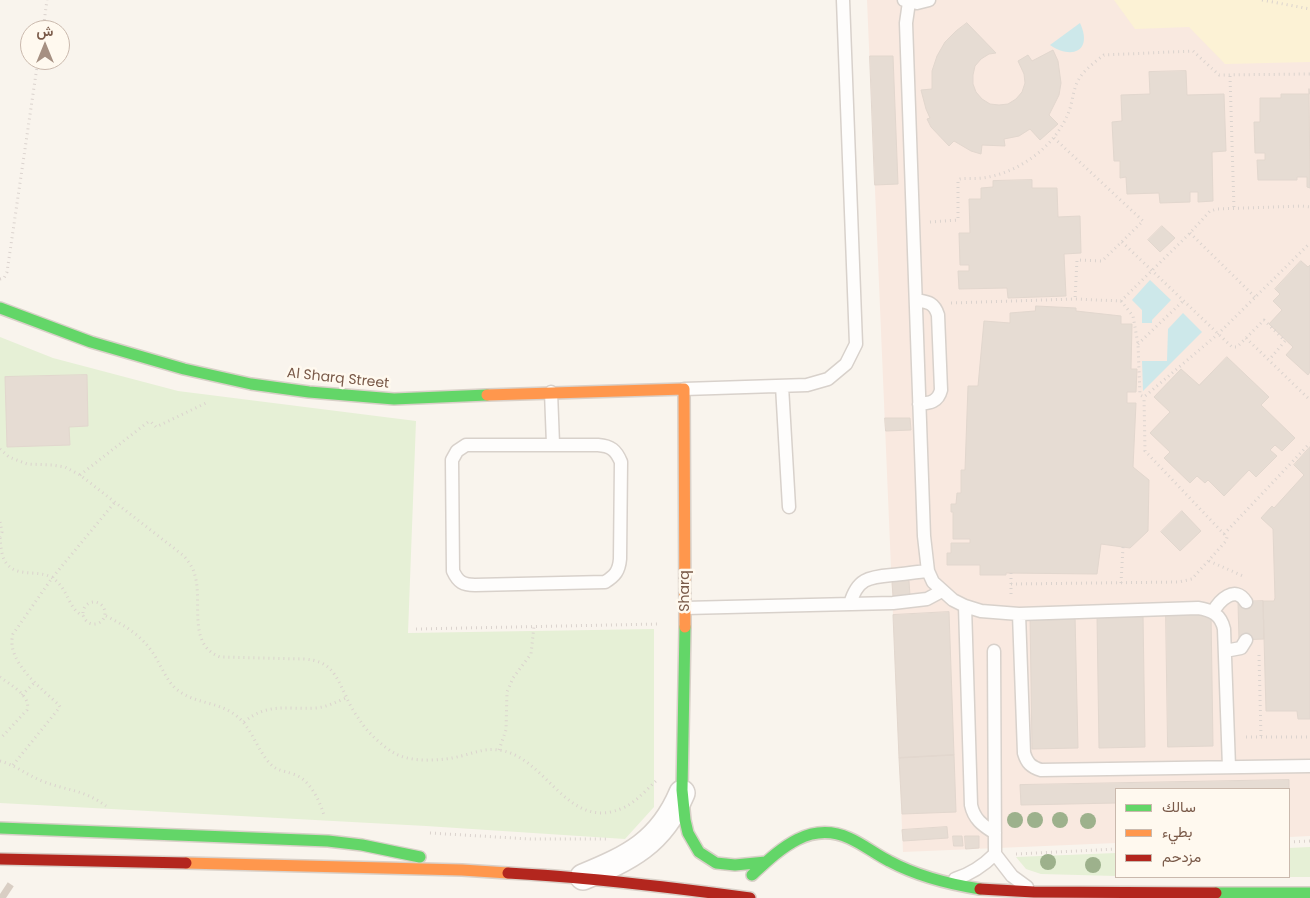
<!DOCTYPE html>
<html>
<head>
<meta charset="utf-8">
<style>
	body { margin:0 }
	#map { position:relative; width:1310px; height:898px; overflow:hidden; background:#f9f4ed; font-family:Poppins,Vazirmatn,sans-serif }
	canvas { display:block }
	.legend { position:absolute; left:1115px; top:788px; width:175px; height:90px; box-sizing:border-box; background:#fff9ef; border:1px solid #cab9ad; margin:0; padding:6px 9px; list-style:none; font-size:15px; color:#7a5a49 }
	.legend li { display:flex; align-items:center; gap:10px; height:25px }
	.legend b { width:25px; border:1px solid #cab9ad }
	.north { position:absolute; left:20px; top:20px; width:50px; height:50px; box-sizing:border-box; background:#fff9ef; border:1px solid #cab9ad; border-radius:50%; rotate:0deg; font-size:14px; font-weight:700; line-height:20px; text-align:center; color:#7a5a49 }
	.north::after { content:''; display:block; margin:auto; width:18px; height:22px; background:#a69082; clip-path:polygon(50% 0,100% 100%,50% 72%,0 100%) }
</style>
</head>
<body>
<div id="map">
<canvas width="1310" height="898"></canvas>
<ul class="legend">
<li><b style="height:6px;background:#63d668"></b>سالك</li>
<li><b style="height:6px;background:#ff974d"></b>بطيء</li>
<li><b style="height:6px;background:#b3261e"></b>مزدحم</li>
</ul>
<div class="north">ش</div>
</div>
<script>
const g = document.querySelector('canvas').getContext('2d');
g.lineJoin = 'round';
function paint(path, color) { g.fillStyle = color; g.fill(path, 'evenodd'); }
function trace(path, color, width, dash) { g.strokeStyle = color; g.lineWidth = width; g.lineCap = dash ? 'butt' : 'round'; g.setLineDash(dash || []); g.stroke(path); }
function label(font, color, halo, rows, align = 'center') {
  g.font = font + ' Poppins,sans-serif'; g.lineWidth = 5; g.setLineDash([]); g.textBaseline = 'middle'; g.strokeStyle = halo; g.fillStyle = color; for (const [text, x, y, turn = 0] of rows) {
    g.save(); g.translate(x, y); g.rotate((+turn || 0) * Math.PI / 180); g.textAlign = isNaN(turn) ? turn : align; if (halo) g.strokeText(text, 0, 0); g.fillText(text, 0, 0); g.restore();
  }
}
paint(new Path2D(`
	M867 0H1310V836L1289 837V789H1116V843L903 852Z`), '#f9e9e0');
paint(new Path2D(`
	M0 337 53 358 178 391 416 421 408 633 654 629V807L625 839 426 826 0 803Z
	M1310 847V877H1126H1289V848Z
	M1116 853V876L1041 874 1026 869 1016 857Z`), '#e6f0d6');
paint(new Path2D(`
	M1114 0H1310V62L1225 64 1189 27 1135 29Z`), '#fcf2d5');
paint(new Path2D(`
	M1080 23C1093 51 1072 60 1050 45Z
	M1150 280 1171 300 1152 320V323H1142V310L1132 300Z
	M1183 313 1202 332 1143 391 1142 361H1167L1168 329Z`), '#cde8ea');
const building = new Path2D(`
	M967 23 996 53 989 54 981 59 975 66 973 75V84L976 92 982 99 990 104 999 105 1008 104 1016 99 1022 92 1025 83 1024 74 1018 61 1028 55 1032 61 1053 50 1058 61 1061 83 1059 95 1049 115 1058 124 1040 140 1030 129 1019 136 1004 139 1005 146 982 145 981 154 971 151 954 141 949 146 931 127 927 119 930 118 926 109 921 90 932 89V71L937 56 945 42 956 31Z
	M870 56H893L898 184 875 185Z
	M1186 71 1187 95 1224 94 1226 151 1212 152 1213 201 1198 202V192H1190V202L1160 203 1159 193 1127 194 1126 177 1120 178V161H1114L1112 122 1122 121 1121 95 1150 94 1149 72Z
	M1309 89 1310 188 1307 187V177H1297V180H1258L1257 160H1265V153H1255L1254 122H1260V98H1281V94H1309Z
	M1032 180V188H1057L1058 217 1080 216 1081 253 1064 254 1066 296 1008 298 1007 288 959 289 958 271H969V265H960L959 233H970L969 199H981V188L993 187V181Z
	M1162 226 1175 238 1160 252 1148 240Z
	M1301 261 1308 267 1310 265V372L1308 375 1286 355 1293 347 1269 324 1282 310 1273 301 1280 294 1275 289Z
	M1036 306 1076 308V311L1121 316V324H1132L1131 369H1137L1136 392H1127V403H1136L1133 467 1149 480 1148 531 1130 548 1101 544 1097 574 1006 573V575H980V565H947V553H951V543H970V539H953V512H951V504H956L957 493H961V470H965L968 386H978L984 321 1010 323V313L1035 311Z
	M1227 357 1269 397 1261 405 1295 438 1282 451 1275 445 1270 450 1277 456 1256 477 1249 470 1224 496 1208 480 1205 483 1197 476 1190 483 1164 458 1170 452 1150 433 1170 412 1154 397 1181 369 1199 385Z
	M87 375 88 426 69 427 70 445 7 447 5 377Z
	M885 418H910L911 430 886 431Z
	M1310 447V719H1298L1297 711H1266L1263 601H1274L1275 598 1273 529 1261 518 1272 506 1274 508 1304 475 1294 465Z
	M1182 511 1201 531 1180 551 1161 532Z
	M909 581 910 596H893L892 582Z
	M1263 601 1264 639 1239 640 1238 602Z
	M949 612 954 755 899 758 893 615Z
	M1166 613H1211L1213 746 1168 747Z
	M1143 614 1145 747 1099 748 1097 615Z
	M1075 615 1078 748 1032 749 1030 616Z
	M954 755 956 812 902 814 899 758Z
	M1289 780V800V789H1116V803L1021 805 1020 785Z
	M947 827 948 838 903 841 902 830Z
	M953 836H962L963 846H954Z
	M965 836H979V848L966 849Z`);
paint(building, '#e6dcd3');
trace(building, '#e2d7ce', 1);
trace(new Path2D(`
	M0 894 6 898`), '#d9cec4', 28, [28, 14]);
const lane = new Path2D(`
	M904 0 917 3 929 0
	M909 2 906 23 924 536 928 571 933 582 953 600 965 606 981 611 1019 614 1198 608C1212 610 1221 615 1224 629L1229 767
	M916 300C927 302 934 302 938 315L941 390C938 402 930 403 919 404
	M782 386 789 507
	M684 389 807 385 828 379 846 364 856 344 843 0
	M551 392 553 444
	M466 445H598C611 446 616 450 621 462L620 559C619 571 615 576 605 582L475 585C463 585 458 582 453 571L452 460 457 451Z
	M850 604C857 579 868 577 892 575 904 574 916 572 928 571
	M965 606 971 805C974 819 982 825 995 833
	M685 608 893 603 927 599 942 591
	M1213 612C1219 601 1235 584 1246 602
	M1019 614 1024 753C1027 763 1031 767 1041 770L1310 766
	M994 651 995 854 1012 876 1027 887
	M1225 651 1241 648 1246 640
	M955 879C971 874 983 866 995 854`);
const street = new Path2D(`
	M583 877C629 858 661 843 682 793`);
const fast = new Path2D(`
	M0 308 91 342 184 369 251 384 309 392 394 399 487 395
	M685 627 682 790 685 820 688 833 699 852 716 863 735 865 766 862
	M0 828 328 841 362 845 420 857
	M752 875C779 850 809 820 849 838 863 844 875 854 889 861 917 876 948 884 980 889
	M1216 893H1310`);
const slow = new Path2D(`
	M487 395 684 389 685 627
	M186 863 462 870 508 873`);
const jam = new Path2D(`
	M0 859 186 863
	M508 873C589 877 669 887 750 898
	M980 889 1034 892 1216 893`);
trace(lane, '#d8d1cb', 15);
trace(street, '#d8d1cb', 28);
trace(fast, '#d9d0c8', 14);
trace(slow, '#d9d0c8', 14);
trace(jam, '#d9d0c8', 14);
trace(new Path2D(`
	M1262 0 1310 9
	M43 30 47 0
	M1230 76 1234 209
	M1054 138 1143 221 1102 261 1077 260 1075 299
	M930 222 958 220V180L960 179C967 178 975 179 983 178 1018 173 1053 148 1067 116 1073 105 1072 90 1079 79 1084 70 1096 61 1104 55L1193 51 1219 75 1310 74
	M1190 233 1255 297
	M1122 242 1232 347H1237L1264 320 1285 341 1269 360
	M0 279 4 278 7 272 38 60
	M1121 301 1133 316 1138 344 1140 395 1144 397 1218 334 1310 243
	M951 303 1075 299 1121 301 1190 233 1210 211 1217 209 1302 206 1310 207
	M1246 338 1310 400
	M1138 344 1183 301
	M0 449 9 457 27 464 52 465 65 467 80 475 184 556C188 561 192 566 194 572 204 601 186 644 220 657L304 659C331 661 335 674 346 696 349 704 354 712 359 719 367 732 381 745 394 753 411 763 443 761 461 756 474 753 485 748 498 750 547 755 567 835 625 807 637 801 647 789 657 780
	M80 475 148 422H151L156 427 206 403
	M0 522 2 532 0 537
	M1224 534 1310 443
	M0 538C1 546 1 557 7 564 17 577 38 570 51 577 69 588 67 608 83 616
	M1209 561 1243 576
	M1011 573V595
	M1121 583 1123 547
	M1011 584 1179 582 1192 579 1226 541 1227 537 1224 534 1145 451 1144 397
	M83 613a11 11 0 1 1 22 0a11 11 0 1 1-22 0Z
	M106 616C124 625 141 635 153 653 161 665 165 678 175 688 193 704 216 701 234 714 251 726 255 745 267 760 275 771 282 770 293 774 310 779 319 800 324 815
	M416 629 659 624
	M1259 655 1261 737
	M0 677C9 684 32 696 27 710L0 739
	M22 695 34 683
	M244 722C268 702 287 710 316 708 327 707 336 702 346 698
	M1246 737H1310
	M499 750 506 730 507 692 513 678 531 654 534 626
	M0 761C15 765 27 775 42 781 67 791 83 789 106 806
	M13 765 60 707 59 705C42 689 5 661 13 634L52 578 115 502
	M430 833 530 839H606
	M1289 842 1310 841
	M1016 854 1116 849`), '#dbd3ce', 3, [1, 4]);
trace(lane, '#fefdfc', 12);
trace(street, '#fefdfc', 25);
trace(fast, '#63d668', 11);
trace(slow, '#ff974d', 11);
trace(jam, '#b3261e', 11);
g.fillStyle = '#9db18c';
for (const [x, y] of [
	[1015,820],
	[1035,820],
	[1060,820],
	[1088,821],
	[1048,862],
	[1093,865]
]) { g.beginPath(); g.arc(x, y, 8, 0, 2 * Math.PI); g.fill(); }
label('14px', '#7a5a49', '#fff9ef', [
	["Al Sharq Street",338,379,6],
	["Sharq",685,591,-90]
]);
</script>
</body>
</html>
